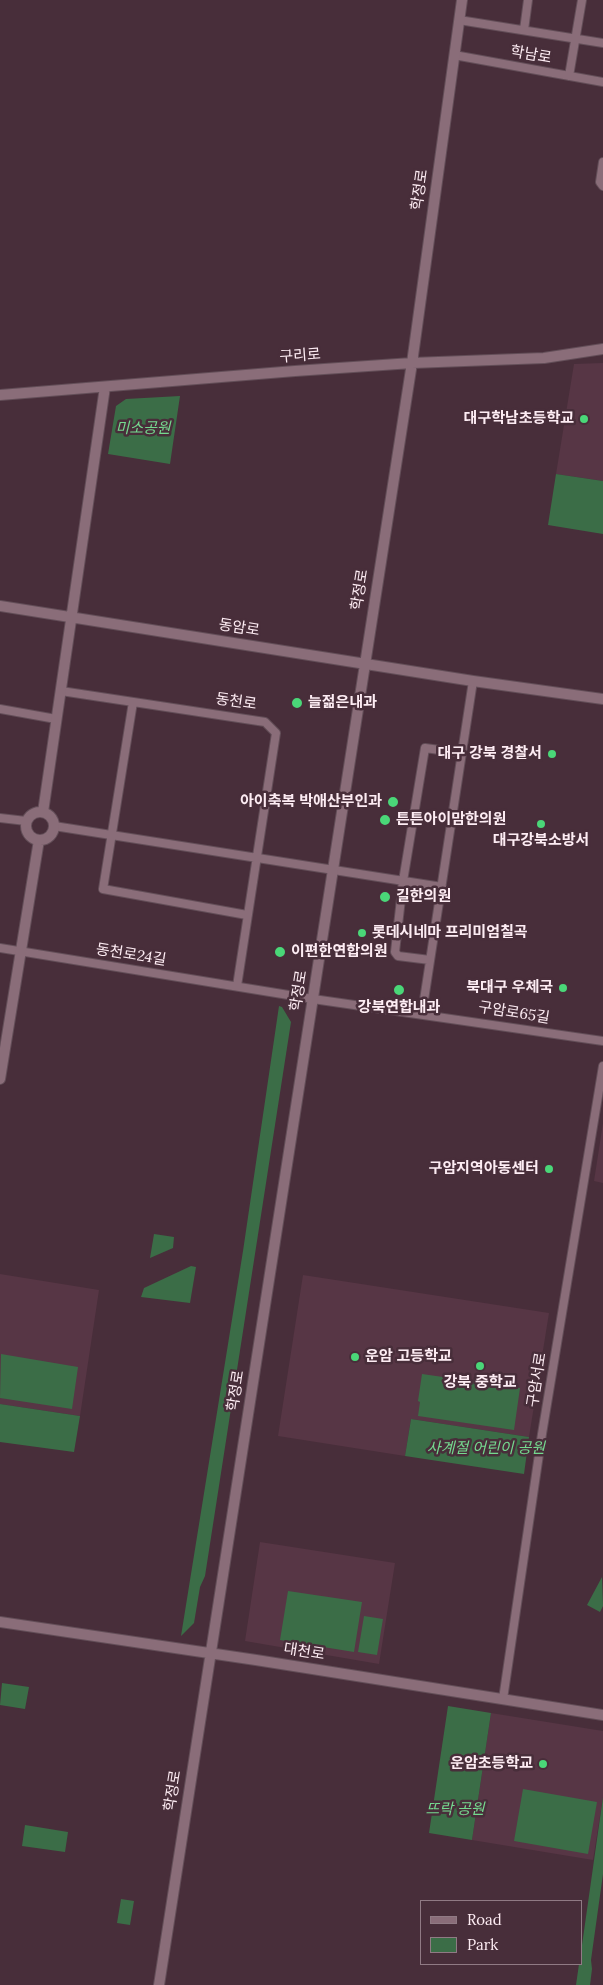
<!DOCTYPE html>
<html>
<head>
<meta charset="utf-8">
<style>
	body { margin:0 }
	#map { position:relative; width:603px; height:1985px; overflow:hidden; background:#482e3a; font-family:Lora,serif }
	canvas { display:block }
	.legend { position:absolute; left:420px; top:1900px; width:162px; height:65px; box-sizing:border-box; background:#482e3a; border:1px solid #907a84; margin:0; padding:6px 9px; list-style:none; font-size:15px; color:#fdecf3 }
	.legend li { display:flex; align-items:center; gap:10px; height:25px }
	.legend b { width:25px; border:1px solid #907a84 }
</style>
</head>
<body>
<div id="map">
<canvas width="603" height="1985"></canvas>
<ul class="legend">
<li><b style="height:6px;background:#8a6d79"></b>Road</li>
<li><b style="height:14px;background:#3b6d47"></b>Park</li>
</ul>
</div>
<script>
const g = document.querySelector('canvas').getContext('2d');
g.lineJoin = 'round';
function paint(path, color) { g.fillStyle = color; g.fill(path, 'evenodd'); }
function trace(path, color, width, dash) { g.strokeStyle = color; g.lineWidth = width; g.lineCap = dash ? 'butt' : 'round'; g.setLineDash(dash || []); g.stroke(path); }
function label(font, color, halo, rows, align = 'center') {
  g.font = font + ' Lora,"Noto Sans KR",serif'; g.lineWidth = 5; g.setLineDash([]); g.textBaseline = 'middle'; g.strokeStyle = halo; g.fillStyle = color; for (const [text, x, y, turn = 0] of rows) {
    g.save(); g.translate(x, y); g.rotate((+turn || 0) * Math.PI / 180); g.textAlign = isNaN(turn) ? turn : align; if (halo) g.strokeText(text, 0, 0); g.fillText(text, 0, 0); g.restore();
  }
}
paint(new Path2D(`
	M603 363V481L556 474 574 364Z
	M603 1123V1183L594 1181Z
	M0 1274 99 1290 80 1416 0 1404Z
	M303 1275 549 1313 529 1437 411 1419 405 1456 278 1436Z
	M260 1542 395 1563 379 1664 245 1641Z
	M491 1713 603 1731V1797L593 1860 472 1840Z`), '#573645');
paint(new Path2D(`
	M180 396 170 464 108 454 116 406 126 399Z
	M556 474 603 481V534L548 525Z
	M279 1006 282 1007 291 1022 205 1576 200 1587 194 1623 181 1636 243 1251Z
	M154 1234 174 1237 173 1248 150 1258Z
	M191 1266 196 1267 190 1303 141 1297 144 1288Z
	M1 1354 78 1367 72 1409 0 1398Z
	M422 1374 520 1388 514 1430 418 1416 420 1402 418 1401Z
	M0 1404 80 1416 74 1452 0 1442Z
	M411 1419 529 1437 524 1474 405 1456Z
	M602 1577 603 1606 600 1612 587 1605Z
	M288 1591 362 1602 354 1652 280 1640Z
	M364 1616 383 1619 377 1655 358 1652Z
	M2 1683 29 1687 25 1709 0 1705Z
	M448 1706 491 1713 472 1840 429 1833Z
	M523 1789 597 1802 588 1854 514 1841Z
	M603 1797V1874L591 1960 592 1969 590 1985H576L579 1964H582V1945Z
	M25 1825 68 1832 65 1852 22 1846Z
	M121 1899 134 1901 130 1925 117 1923Z`), '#3b6d47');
const street = new Path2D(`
	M459 20 603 43
	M524 30 528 0
	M454 55 603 82
	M569 76 582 0
	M603 162 600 182 603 186
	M61 691 265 722 276 733 237 986
	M133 702 103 889 247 915
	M0 709 56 719
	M0 818 26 821
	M54 826 442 887
	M0 948 313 999 603 1041
	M430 960 398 956 395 952 403 881 425 748 462 753
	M422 1013 473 681
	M503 1699 542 1434 603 1066`);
const secondary = new Path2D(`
	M0 395 295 371 412 363 544 358 603 349
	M0 606 473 681 603 699
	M26 826a14 14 0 1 1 28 0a14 14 0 1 1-28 0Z
	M43 812 105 387
	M0 1079 39 840
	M0 1622 256 1660 603 1715
	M159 1985 412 363 462 0`);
trace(street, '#634e58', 10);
trace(secondary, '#634e58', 12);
trace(street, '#8a6d79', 8);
trace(secondary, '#8a6d79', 10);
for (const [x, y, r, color] of [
	[584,419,5,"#4ad778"],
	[297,703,6,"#4ad778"],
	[552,754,5,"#4ad778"],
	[393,802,6,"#4ad778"],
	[385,820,6,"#4ad778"],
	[541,824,5,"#4ad778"],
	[385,897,6,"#4ad778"],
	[362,933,5,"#4ad778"],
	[280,952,6,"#4ad778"],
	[563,988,5,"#4ad778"],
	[399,990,6,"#4ad778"],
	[549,1169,5,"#4ad778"],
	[355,1357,5,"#4ad778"],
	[480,1366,5,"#4ad778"],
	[543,1764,5,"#4ad778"]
]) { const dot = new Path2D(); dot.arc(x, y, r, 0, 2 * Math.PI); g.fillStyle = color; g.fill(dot); trace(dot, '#482e3a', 2); }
label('15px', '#fdecf3', '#482e3a', [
	["학남로",531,55,10],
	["학정로",420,190,-82],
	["구리로",300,356,-4],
	["학정로",360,590,-81],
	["동암로",239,628,9],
	["동천로",236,702,8],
	["동천로24길",131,955,9],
	["학정로",299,991,-81],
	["구암로65길",514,1013,9],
	["구암서로",537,1380,-81],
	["학정로",236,1391,-81],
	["대천로",304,1652,9],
	["학정로",173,1791,-81]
]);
label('bold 15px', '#fdecf3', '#482e3a', [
	["대구학남초등학교",574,419],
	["늘젊은내과",308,703,"left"],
	["대구 강북 경찰서",542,754],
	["아이축복 박애산부인과",382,802],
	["튼튼아이맘한의원",396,820,"left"],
	["대구강북소방서",541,841,"center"],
	["길한의원",396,897,"left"],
	["롯데시네마 프리미엄칠곡",372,933,"left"],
	["이편한연합의원",291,952,"left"],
	["북대구 우체국",553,988],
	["강북연합내과",399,1008,"center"],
	["구암지역아동센터",539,1169],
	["운암 고등학교",365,1357,"left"],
	["강북 중학교",480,1383,"center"],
	["운암초등학교",533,1764]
], 'right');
label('italic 15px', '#75d98f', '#482e3a', [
	["미소공원",143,429],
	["사계절 어린이 공원",486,1449],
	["뜨락 공원",455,1810]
]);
</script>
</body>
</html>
